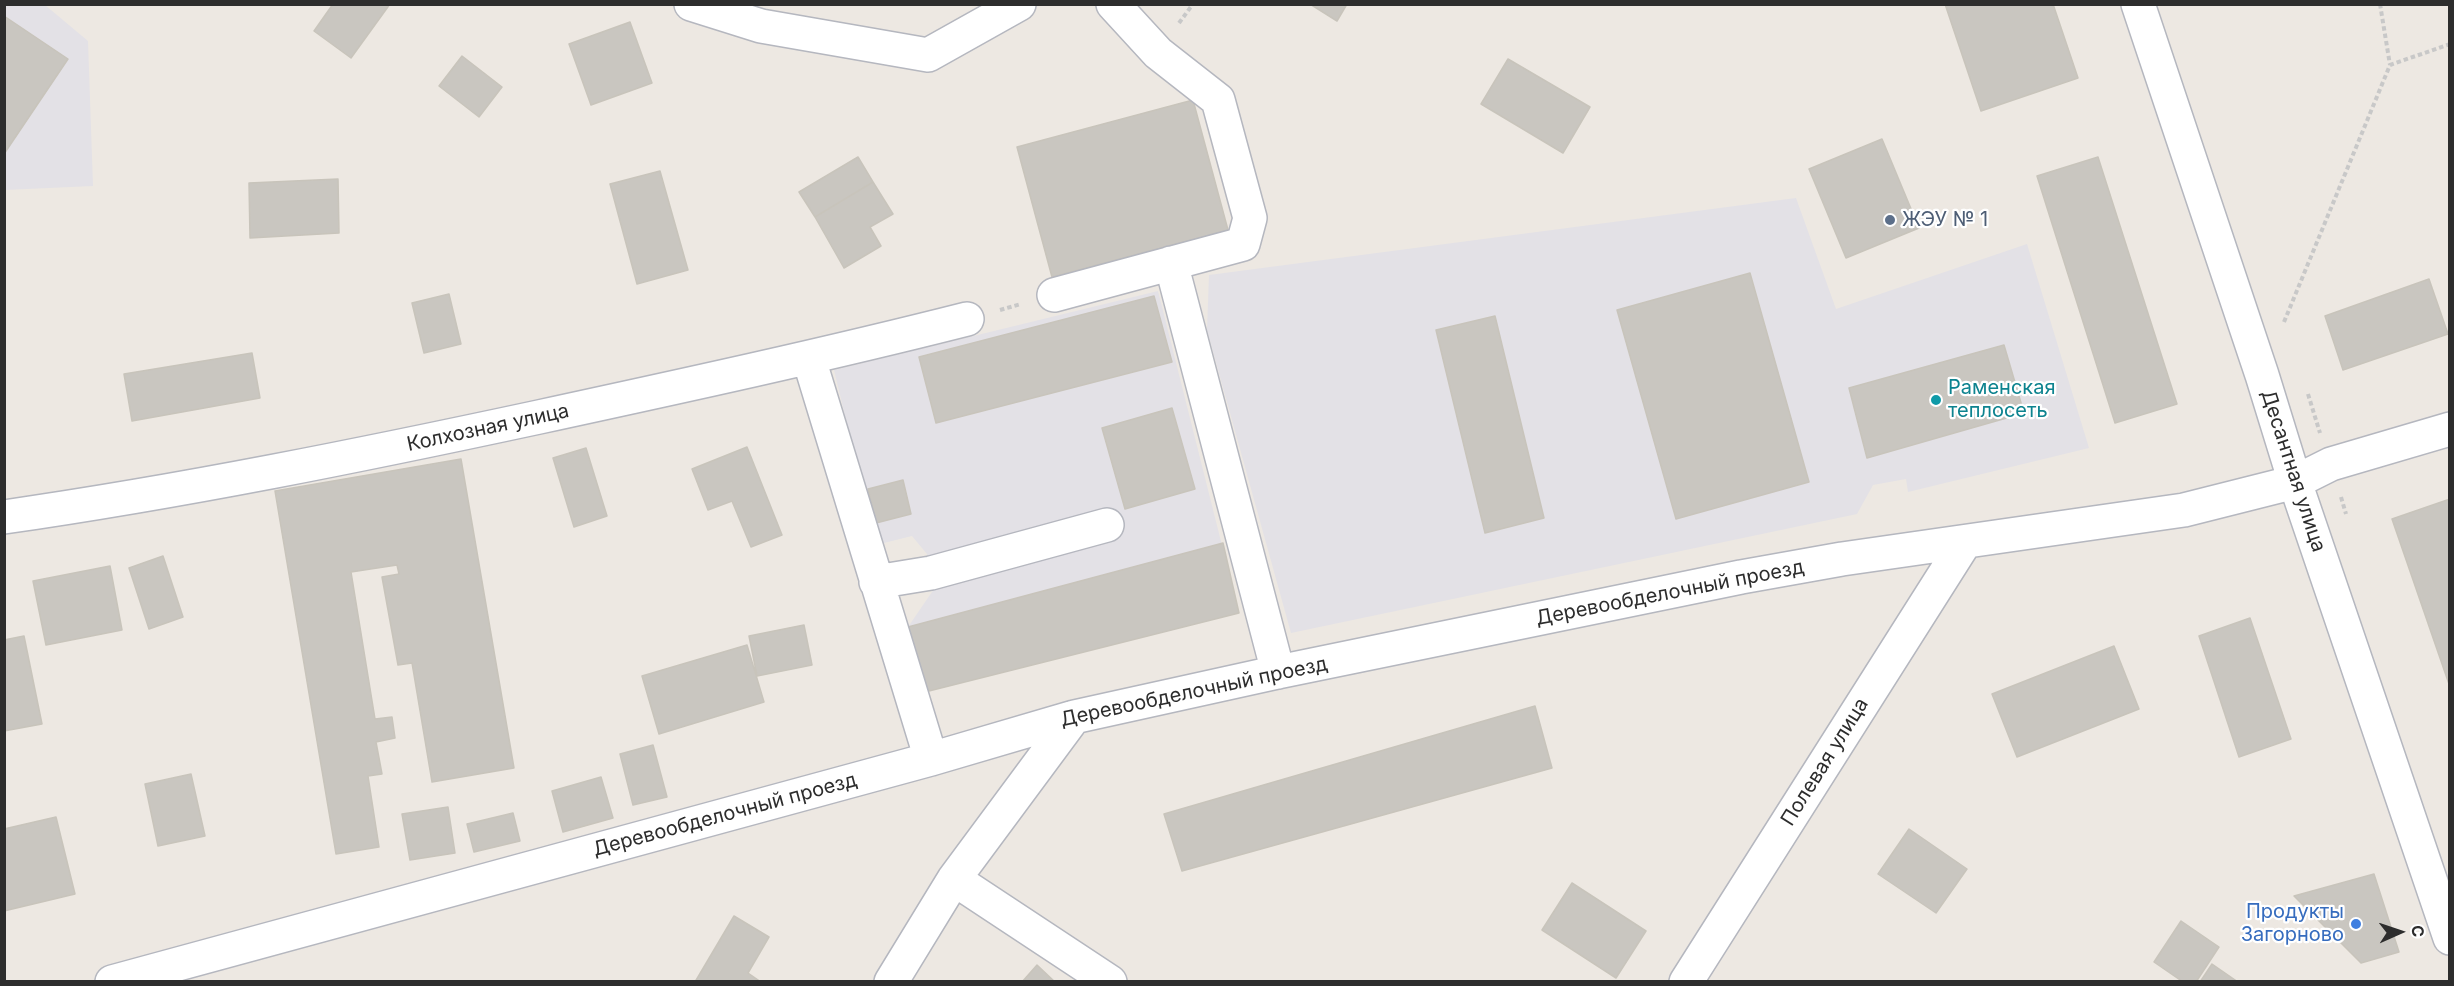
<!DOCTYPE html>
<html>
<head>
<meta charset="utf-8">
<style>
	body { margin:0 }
	#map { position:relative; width:2454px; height:986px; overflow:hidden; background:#ede8e2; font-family:Inter,sans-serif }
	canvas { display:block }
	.frame { position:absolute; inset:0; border:6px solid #2d2d2d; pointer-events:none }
	.north { position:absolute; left:2370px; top:902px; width:60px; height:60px; -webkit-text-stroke:4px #fff; paint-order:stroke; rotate:87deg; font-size:16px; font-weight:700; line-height:24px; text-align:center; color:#2d2d2d }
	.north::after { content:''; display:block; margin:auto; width:21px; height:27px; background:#2d2d2d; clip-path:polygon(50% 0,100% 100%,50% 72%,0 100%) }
</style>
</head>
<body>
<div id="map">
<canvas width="2454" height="986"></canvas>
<div class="frame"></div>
<div class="north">С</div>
</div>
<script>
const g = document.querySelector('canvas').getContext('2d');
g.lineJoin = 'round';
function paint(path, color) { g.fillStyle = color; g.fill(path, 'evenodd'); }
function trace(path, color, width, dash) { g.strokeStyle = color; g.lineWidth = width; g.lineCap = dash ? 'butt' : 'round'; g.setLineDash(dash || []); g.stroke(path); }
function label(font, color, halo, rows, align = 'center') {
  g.font = font + ' Inter,sans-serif'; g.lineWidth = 4.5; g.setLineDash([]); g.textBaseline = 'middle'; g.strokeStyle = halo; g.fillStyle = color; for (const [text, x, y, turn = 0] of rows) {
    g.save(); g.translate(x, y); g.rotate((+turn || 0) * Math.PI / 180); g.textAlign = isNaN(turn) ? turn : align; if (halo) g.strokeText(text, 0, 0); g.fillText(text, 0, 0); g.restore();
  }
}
paint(new Path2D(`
	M5 5H45L88 41 93 186 5 190Z
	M1796 198 1836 309 2027 244 2089 448 1908 492 1906 479 1873 485 1857 514 1291 633 1207 330 1209 275Z
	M1158 291 1239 613 921 693 908 627 934 589 927 554 912 536 876 545 834 370Z`), '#e3e1e6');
const building = new Path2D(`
	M333 4H390L351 58 314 31Z
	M1310 4H1347L1337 21Z
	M1945 4H2053L2078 78 1981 111Z
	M4 16 68 59 4 154Z
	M630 22 652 83 591 105 569 44Z
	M462 56 502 87 479 117 439 86Z
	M1508 59 1590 107 1563 153 1481 104Z
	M1193 100 1228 230 1052 277 1017 147Z
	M1882 139 1919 228 1846 258 1809 169Z
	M858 157 873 182 815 217 799 192Z
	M2098 157 2177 404 2115 423 2037 176Z
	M660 171 688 270 637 284 610 184Z
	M338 179 339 233 250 238 249 183Z
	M873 182 893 214 870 227 881 246 844 268 815 217Z
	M1750 273 1809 482 1676 519 1617 310Z
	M2429 279 2448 334 2343 370 2325 316Z
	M449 294 461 344 424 353 412 303Z
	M1154 296 1172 362 936 423 919 357Z
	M1495 316 1544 518 1485 533 1436 330Z
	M2004 345 2024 413 1867 458 1849 388Z
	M252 353 260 398 132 421 124 374Z
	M1172 408 1195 489 1125 509 1102 428Z
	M747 447 782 535 751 547 732 501 708 510 692 469Z
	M586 448 607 516 574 527 553 458Z
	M461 459 514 768 432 782 412 663 398 665 382 577 399 574 397 565 351 572 375 719 392 717 395 738 376 742 382 774 368 776 379 847 336 854 275 491Z
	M903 480 911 514 876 523 868 489Z
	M2450 499V687L2392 519Z
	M1223 543 1239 613 921 693 908 627Z
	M163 556 183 617 149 629 129 568Z
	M110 566 122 630 46 645 33 581Z
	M2250 618 2291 739 2239 757 2199 636Z
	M804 625 812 665 757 676 749 636Z
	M24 636 42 724 4 731V640Z
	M747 645 764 702 659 734 642 676Z
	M2114 646 2139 709 2017 757 1992 694Z
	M1535 706 1552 768 1182 871 1164 814Z
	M653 745 667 797 633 805 620 754Z
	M191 774 205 836 158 846 145 784Z
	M601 777 613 818 563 832 552 791Z
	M448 807 455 853 410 860 402 814Z
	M513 813 520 841 474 852 467 824Z
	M56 817 75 894 4 911V829Z
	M1909 829 1967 869 1936 913 1878 874Z
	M2374 874 2399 952 2361 963 2294 896Z
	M1572 883 1646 931 1616 978 1542 930Z
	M734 916 769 937 748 973 761 982H695Z
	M2181 921 2219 947 2196 982H2183L2154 962Z
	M2212 964 2238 982H2200Z
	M1037 965 1055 982H1022Z`);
paint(building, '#c9c6c0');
trace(building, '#c8c4bb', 1.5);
const minor = new Path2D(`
	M691 4 761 26 928 55 1019 4
	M2138 4 2262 375 2295 482 2450 938
	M1171 263 1278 672
	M1054 295 1243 244 1250 218 1218 100 1158 53 1113 4
	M809 359 931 759
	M4 517C184 491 362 455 539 417 682 386 825 355 967 319
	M876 582 931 573 1107 525
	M954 879 1110 982
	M112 982 931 759 1074 717 1278 672 1741 577 1842 559 2184 510 2295 482 2331 464 2450 429
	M891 982 954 879 1074 717
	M1686 982 1965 542`);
trace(minor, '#b5b7bf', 36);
trace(new Path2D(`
	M2380 4 2390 65
	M1179 23 1193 4
	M1000 310 1021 304
	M2284 322 2390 65 2450 44
	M2308 394 2320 433
	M2341 497 2346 514`), '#c8c8c8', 4, [4.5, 3]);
trace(minor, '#fff', 33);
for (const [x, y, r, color] of [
	[1890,220,6,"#5c6f8a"],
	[1936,400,6,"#0f9aa8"],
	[2356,924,6,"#3f7fe0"]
]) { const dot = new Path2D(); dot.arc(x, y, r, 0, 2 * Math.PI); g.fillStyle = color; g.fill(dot); trace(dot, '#fff', 2); }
label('20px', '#4e5e75', '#fff', [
	["ЖЭУ № 1",1902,220]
], 'left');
label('20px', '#0d838f', '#fff', [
	["Раменская",1948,388],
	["теплосеть",1948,411]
], 'left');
label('20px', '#2d2d2d', '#fff', [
	["Колхозная улица",488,428,-12],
	["Десантная улица",2293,471,72],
	["Деревообделочный проезд",1670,593,-11],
	["Деревообделочный проезд",1194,692,-12],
	["Полевая улица",1825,762,-58],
	["Деревообделочный проезд",725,815,-15]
]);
label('20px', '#366cbe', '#fff', [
	["Продукты",2344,912],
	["Загорново",2344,935]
], 'right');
</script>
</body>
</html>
